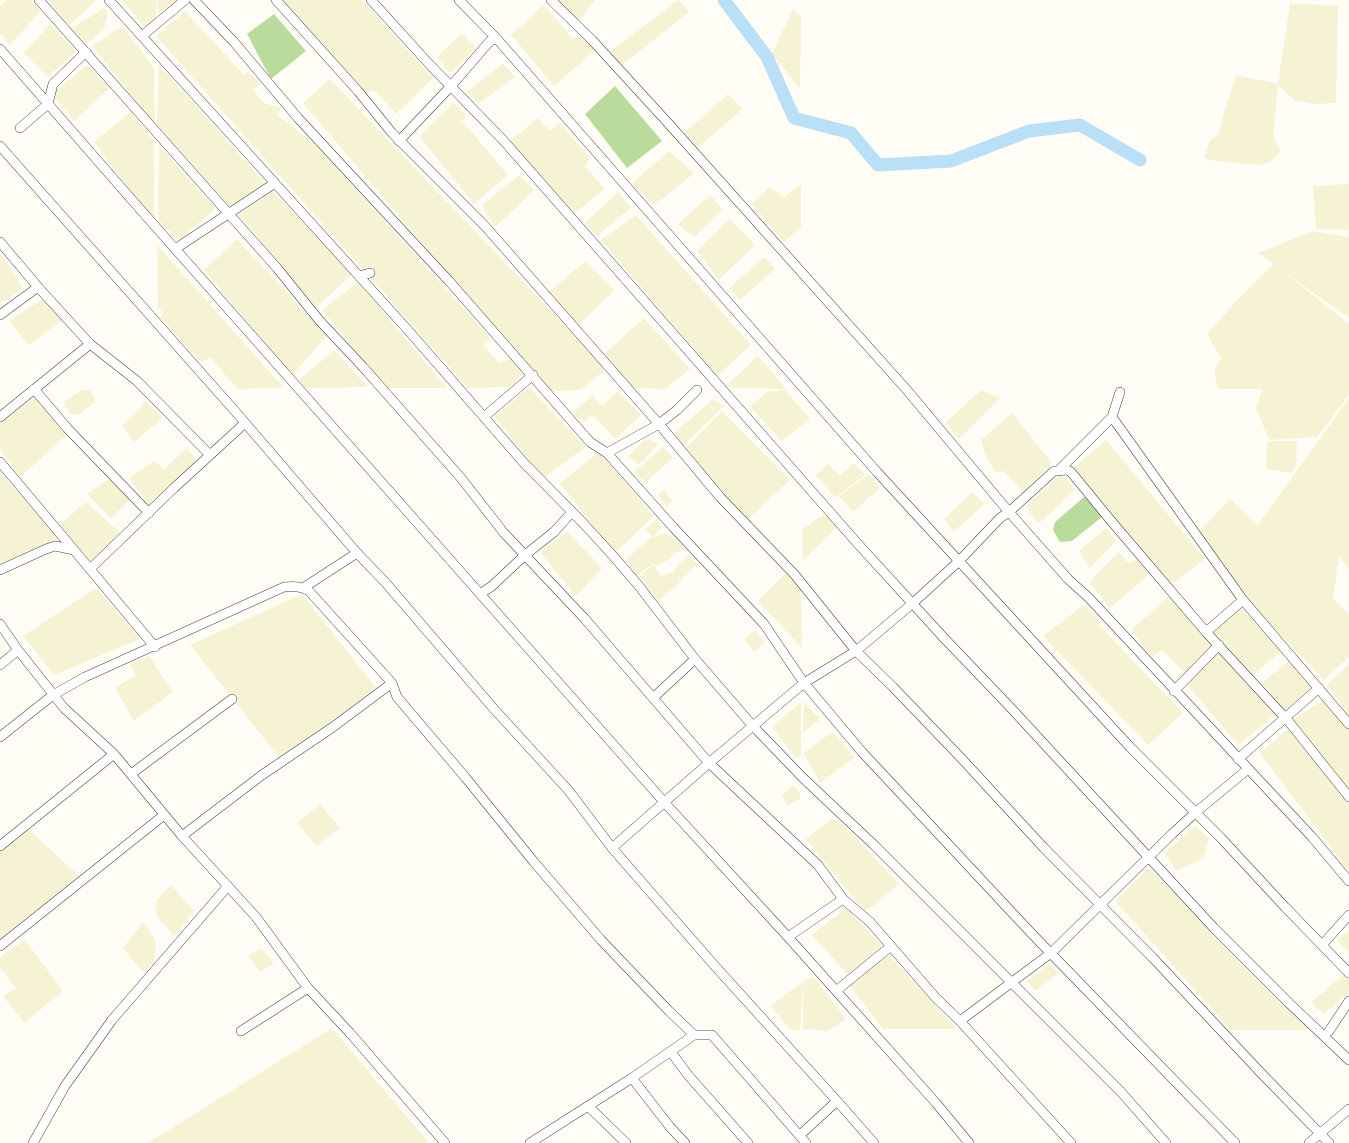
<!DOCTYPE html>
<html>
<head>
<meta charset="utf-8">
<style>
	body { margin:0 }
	canvas { display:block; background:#fffdf5 }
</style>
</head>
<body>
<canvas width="1349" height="1143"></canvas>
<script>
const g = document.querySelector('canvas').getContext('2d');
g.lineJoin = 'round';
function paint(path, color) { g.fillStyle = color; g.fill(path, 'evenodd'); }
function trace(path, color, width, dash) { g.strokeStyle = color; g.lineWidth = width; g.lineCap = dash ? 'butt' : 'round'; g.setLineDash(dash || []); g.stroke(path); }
paint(new Path2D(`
	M6 0H31L41 11 10 45 0 33V7Z
	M48 0H94L95 2 69 25Z
	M122 0H156V18L145 28Z
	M157 0H176L158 14Z
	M282 0H362L433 78 396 114 374 90 366 94Z
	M556 0H595L578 22Z
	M678 0H679L689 12 621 66 610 51Z
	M1290 3 1338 6 1336 103 1314 104 1294 100 1278 85 1273 137 1281 151 1270 162 1261 165 1238 163 1216 161 1204 158 1211 139 1219 134 1221 123 1236 75 1278 84Z
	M544 5 573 39 582 34 595 50 554 86 511 35Z
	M104 8 108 14 104 29 86 44 72 28Z
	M793 9 801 17 800 89 772 54Z
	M185 11 244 75 248 72 261 83 253 89 263 103 282 108 277 115 317 146 491 339 483 345 499 363 513 358 523 374 510 387 468 388 156 36Z
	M50 24 76 51 48 77 24 53Z
	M122 26 154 68 155 125 92 46Z
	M462 33 477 48 450 73 437 57Z
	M503 63 515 77 479 103 467 92Z
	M87 65 110 88 74 121 52 94Z
	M159 65 267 185 232 209 157 124Z
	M330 79 606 369 581 390 548 391 303 103Z
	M728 94 743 109 697 148 685 132Z
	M454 103 466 115 462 121 508 175 474 204 419 136Z
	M130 112 154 141V222L94 142Z
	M538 118 549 131 560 123 590 158 585 166 605 189 574 214 510 141Z
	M159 145 215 209 179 240 158 220Z
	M669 151 694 173 654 206 632 183Z
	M519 175 534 190 495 227 482 205Z
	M801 184V228L784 242 752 204 770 187 784 197Z
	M1349 184V230L1316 229 1313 186Z
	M272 191 353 273 316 308 239 215Z
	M618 192 631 208 597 236 585 223Z
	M710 195 723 210 694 237 678 224Z
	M636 215 751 345 717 376 601 240Z
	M730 219 755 245 719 280 697 251Z
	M1313 231 1349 237V318L1284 272 1349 324V395L1317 437 1269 440 1256 408 1262 389H1218L1214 371 1221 358 1207 334 1238 299 1274 264 1258 253Z
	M237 239 327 336 292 375 204 270Z
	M157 245 284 388 237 389 211 358 201 362 161 318 163 312 158 307Z
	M0 252 21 285V290L0 303Z
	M764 257 775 269 740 300 729 288Z
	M585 262 615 290 577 326 546 294Z
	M358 282 447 388H386L322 310Z
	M44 298 63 320 29 345 9 321Z
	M644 318 690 369 665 389 632 388 604 354Z
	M334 350 368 387 305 388 299 380Z
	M758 356 786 389 725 387Z
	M529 387 586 447 543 478 495 417Z
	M81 390H90L96 402 78 415 69 414 64 402Z
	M785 390 810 419 781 441 750 406 769 391Z
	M981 390 1000 398 959 439 946 422Z
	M618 391 641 415 615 439 593 415 583 423 573 413 592 395 602 406Z
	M37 396 69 433 20 477 0 449V423Z
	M1349 398V569L1339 557 1333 599 1349 614V657L1324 680 1253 606 1193 538 1230 499 1258 525Z
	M713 399 724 406 683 446 674 433Z
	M146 401 162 418 134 442 122 426Z
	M722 411 790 480 745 522 686 448Z
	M1012 413 1052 463 1023 492 1004 471 996 472 986 458 981 440Z
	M646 438 658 444 639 465 629 456Z
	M1106 440 1205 559 1169 586 1072 469Z
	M1267 441H1297L1296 466 1291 473 1266 469Z
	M663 447 673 458 651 477 647 484 634 472Z
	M187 448 198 461 151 507 129 478 154 461 164 469Z
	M599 452 654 516 614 554 560 483Z
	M854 463 865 475 835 498 816 475 828 464 840 476Z
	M0 473 62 542 0 566Z
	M1062 473 1075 490 1038 524 1026 506Z
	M869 474 880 488 853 512 839 496Z
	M113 476 132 497 111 519 87 494Z
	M664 489 672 501 667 507 658 494Z
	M972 492 985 504 953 532 944 519Z
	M86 502 120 533 90 561 60 524Z
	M824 514 837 527 803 560 802 530Z
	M657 518 662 527 653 537 646 530Z
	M1106 528 1116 541 1090 568 1079 551Z
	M567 532 602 568 576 596 540 552Z
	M665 533 680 543 683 548 659 566 653 564 636 576 627 558 651 538Z
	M1119 552 1129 564 1140 557 1151 573 1110 608 1089 582Z
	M688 555 697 564 681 580 675 574 681 582 658 601 640 576 653 565 658 571 662 577 672 571 674 574 675 568Z
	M786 573 801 587 802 648 758 601Z
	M96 588 140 639 54 675 23 636Z
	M302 594 376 688 282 761 190 645Z
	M1169 596 1215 647 1185 673 1162 650 1152 657 1131 630Z
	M1084 605 1099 621V625L1183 713 1148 745 1043 636Z
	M1241 607 1282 650 1252 676 1214 632Z
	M755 630 765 642 754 652 744 639Z
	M1218 653 1275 715 1238 745 1187 685Z
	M149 656 173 692 134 721 115 688 136 675 129 665Z
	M1290 659 1312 687 1284 711 1262 683Z
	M1349 664V715L1327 685Z
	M1324 700 1349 730V792L1293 720Z
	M801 702V756L796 758 772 727Z
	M804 702 820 719 803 733Z
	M1288 729 1349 804V871L1260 753Z
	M832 732 855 757 820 783 803 753Z
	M793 785 800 793V799L787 806 782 795Z
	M320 804 340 828 317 846 297 823Z
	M832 819 836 821 839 820 899 884 865 912 806 839Z
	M1195 826 1209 838 1204 858 1177 871 1164 853Z
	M27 828 79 876 0 940V851Z
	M1148 869 1185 902 1310 1030H1231L1115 901Z
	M171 885 194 911 174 936 157 917 156 901Z
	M846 908 882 946 848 975 812 935Z
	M143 922 156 940 154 964 143 972 123 948Z
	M1349 930V952L1337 940Z
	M25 940 63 991 24 1023 3 996 16 988 0 968V957Z
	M261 948 274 963 260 972 248 956Z
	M889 955 957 1029H883L849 985Z
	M1049 964 1059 973 1035 991 1027 981Z
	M1346 973 1349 977V992L1324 1014 1311 1002Z
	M813 976 846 1019 828 1031 803 1029V985L800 1030H791L770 1006 803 982Z
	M332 1028 429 1143H148Z`), '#f6f3d4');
paint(new Path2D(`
	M274 14 306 51 271 79 247 34Z
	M615 86 662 141 627 168 585 114Z
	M1084 497 1090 499 1103 516 1072 541 1060 542 1053 530 1055 522Z`), '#b9dc9c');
trace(new Path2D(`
	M724 0 767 57 794 118 851 133 878 165 951 161 1029 131 1080 125 1140 160`), '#b9e0f7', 13);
const minor = new Path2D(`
	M39 0 229 214 277 268 319 320 363 367 461 478 504 533 585 619 709 763 818 865 843 899 870 922 936 998 960 1021 1071 1143
	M109 0 407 329 524 463 584 524 614 557 639 586 695 659 752 725 802 777 874 845 1121 1092 1166 1143
	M194 0 234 42 298 118 449 281 590 442 607 453 673 527 764 624 804 683 862 752 1033 935 1235 1143
	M276 0 358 91 392 133 484 225 659 424 720 497 795 575 856 651 893 687 962 759 1044 848 1153 958 1261 1073 1329 1143
	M371 0 430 65 503 140 858 544 944 638 1010 707 1214 928 1289 1003 1349 1060
	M459 0 497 39 877 472 1130 747 1221 838 1285 907 1349 973
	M551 0 592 40 668 123 906 389 1009 512 1054 471 1067 470 1071 472 1112 522 1206 632 1289 722 1349 797
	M142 36 185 0
	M0 49 139 208 665 803 788 937 936 1103 969 1143
	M20 128 48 104 53 84 86 52
	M399 141 451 86 490 41 497 39
	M0 146 234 410 357 553 385 582 494 709 569 791 612 848 714 965 837 1101 874 1143
	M0 242 38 287 90 344
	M175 249 275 183
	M359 276 370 273
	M0 315 38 287
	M34 389 68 429 149 513
	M0 417 90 344 137 381 210 455
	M484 417 533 375
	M1112 417 1243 600
	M607 453 659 424 677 410 697 390
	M0 462 74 550
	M1060 469 1112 417 1120 392
	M90 569 174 488 245 423
	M0 570 46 549 55 546 74 550 155 647
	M303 588 357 553
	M480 594 492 586 525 555 554 532 572 512
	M0 624 18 650 64 708 114 754 182 836 256 917 308 988 350 1033 445 1143
	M1206 632 1243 600 1349 724
	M0 665 18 650
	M1174 691 1219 645
	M653 698 695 659
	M0 737 53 695 85 677 284 587C294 586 300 586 309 591L392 683 397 697 465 777 534 862 601 940 669 1011 694 1035H712L806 1143
	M1238 759 1319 688
	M131 774 232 699
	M182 836 262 775 333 727 392 683
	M0 846 114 754
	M612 848 709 763 804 683 856 651 913 603 959 561 1000 518 1009 512 1068 579 1089 598 1312 837 1349 881
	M788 937 843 899
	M1322 945 1349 915
	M0 946 164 815
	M836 991 891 946
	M960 1021 1051 953 1172 834 1195 813 1248 769
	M241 1031 308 988
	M1329 1031 1349 1001
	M671 1052 688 1075 748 1143
	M632 1078 670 1127 685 1143
	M588 1106 626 1143
	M800 1135 837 1101
	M33 1143 65 1086 112 1020 228 886
	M530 1143 632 1078 694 1035
	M1309 1143 1349 1109`);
trace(minor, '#444', 10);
trace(minor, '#fff', 9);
</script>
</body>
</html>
